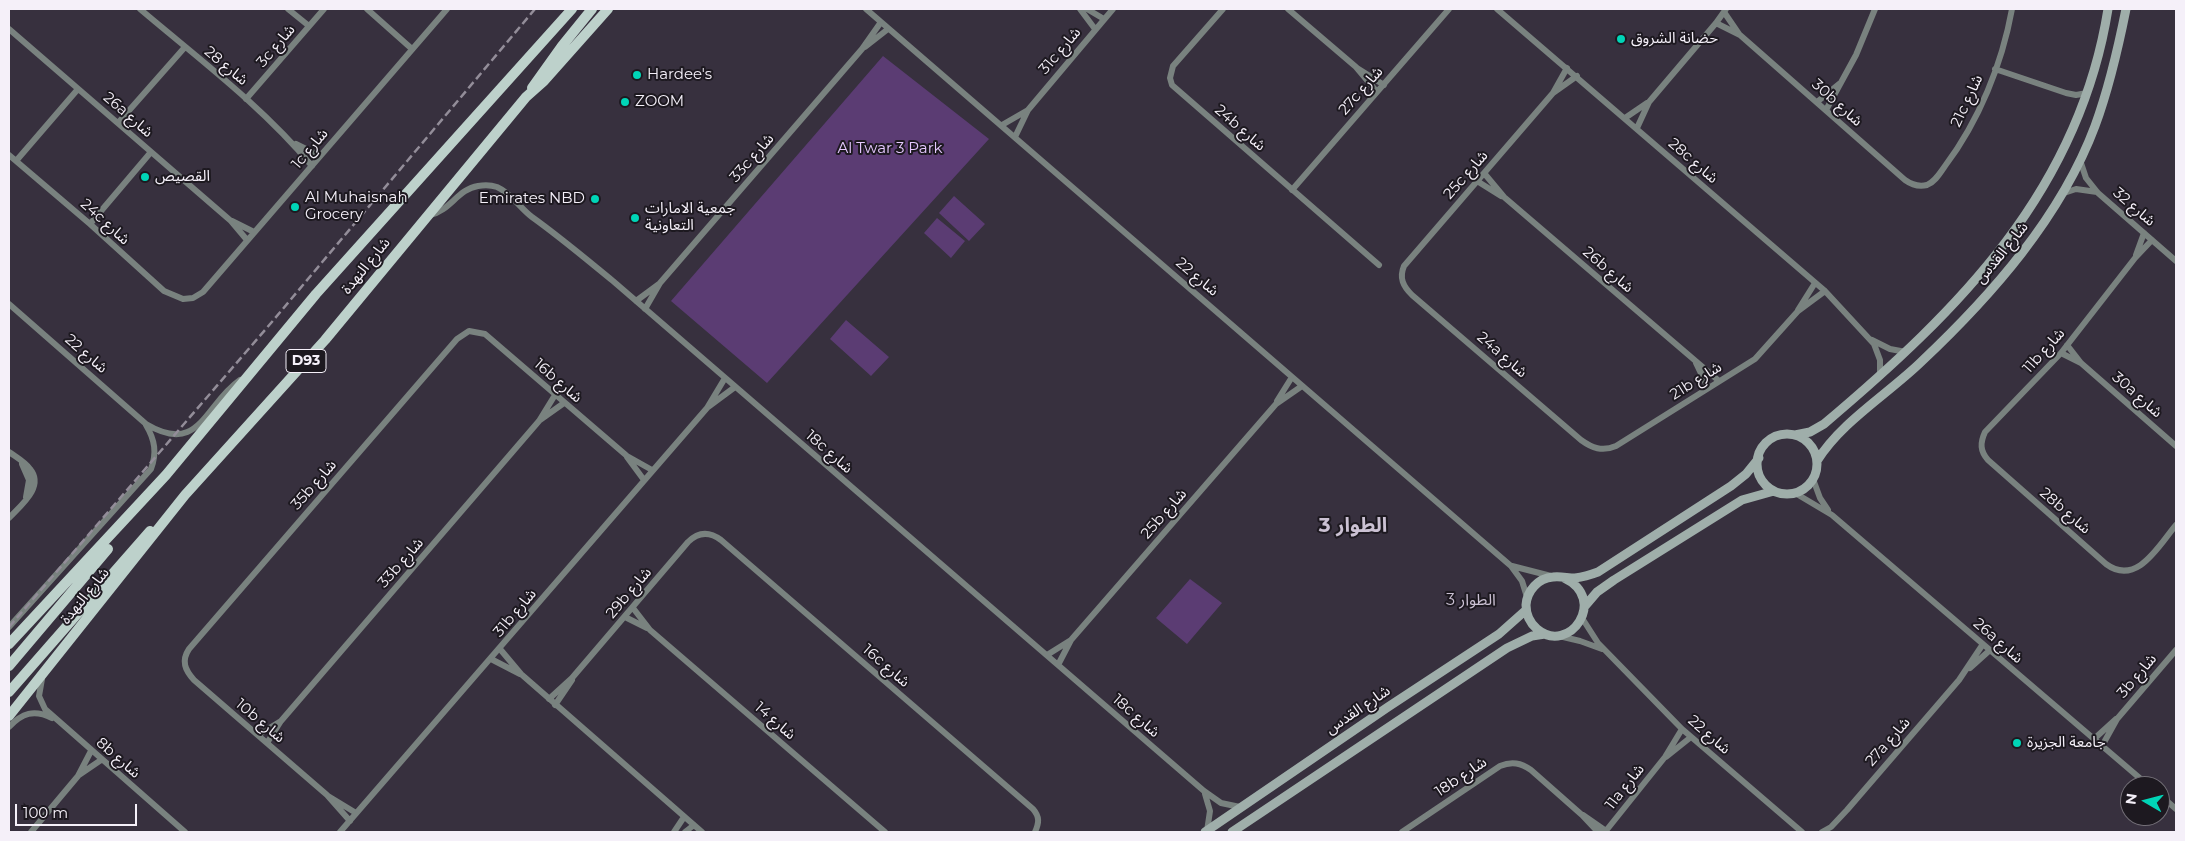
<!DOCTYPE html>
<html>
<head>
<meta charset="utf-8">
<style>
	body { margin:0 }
	#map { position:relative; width:2185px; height:841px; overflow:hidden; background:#37303e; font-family:Montserrat,sans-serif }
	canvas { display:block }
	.frame { position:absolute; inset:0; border:10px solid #f5f0f9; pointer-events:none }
	.north { position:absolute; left:2120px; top:776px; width:50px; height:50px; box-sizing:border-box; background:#1d1920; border:1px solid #736f77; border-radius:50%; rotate:278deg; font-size:14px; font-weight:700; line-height:20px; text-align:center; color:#f5f0f9 }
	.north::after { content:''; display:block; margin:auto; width:18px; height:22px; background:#00d5b7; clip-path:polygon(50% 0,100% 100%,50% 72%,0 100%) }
	.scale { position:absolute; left:15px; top:804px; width:122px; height:22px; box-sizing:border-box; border:2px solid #f5f0f9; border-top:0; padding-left:6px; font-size:15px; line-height:18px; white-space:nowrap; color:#f5f0f9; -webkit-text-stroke:4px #1d1920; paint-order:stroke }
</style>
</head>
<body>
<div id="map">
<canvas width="2185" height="841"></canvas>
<div class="frame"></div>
<div class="north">N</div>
<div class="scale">100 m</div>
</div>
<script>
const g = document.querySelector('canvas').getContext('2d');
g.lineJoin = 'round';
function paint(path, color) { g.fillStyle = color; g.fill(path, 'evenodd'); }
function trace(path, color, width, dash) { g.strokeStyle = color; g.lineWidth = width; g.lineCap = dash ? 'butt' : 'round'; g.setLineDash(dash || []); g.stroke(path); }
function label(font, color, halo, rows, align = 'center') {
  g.font = font + ' Montserrat,"Noto Sans Arabic",sans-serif'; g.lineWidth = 4; g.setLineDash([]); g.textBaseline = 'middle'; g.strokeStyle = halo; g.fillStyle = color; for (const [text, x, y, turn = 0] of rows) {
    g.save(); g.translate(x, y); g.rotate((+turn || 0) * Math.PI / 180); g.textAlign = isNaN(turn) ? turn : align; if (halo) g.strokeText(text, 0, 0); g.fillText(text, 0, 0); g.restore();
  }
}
paint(new Path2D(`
	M883 56 989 139 767 383 671 301Z
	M954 196 985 224 969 241 939 213Z
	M937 218 965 241 951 258 924 233Z
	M846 320 889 357 871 376 830 339Z
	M1190 579 1222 603 1187 644 1156 618Z`), '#5b3c73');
trace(new Path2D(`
	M140 9C199 59 262 106 312 166
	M288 9 309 26
	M367 9 412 49
	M866 9 1511 566 1522 581 1527 597
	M1080 9 1095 29
	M1087 9 1104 19
	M1223 9 1173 66 1170 78 1172 85 1379 265
	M1288 9 1356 67 1377 92
	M1497 9 1825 291 1874 344 1880 360V376
	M1724 12 1739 34
	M1716 23 1740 35 1905 180C1912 185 1919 187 1927 185 1935 182 1940 173 1945 166 1979 121 2002 64 2012 9
	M9 29 231 221 247 240
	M865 47 888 29
	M1357 68 1384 85
	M1995 69 2066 93 2076 95 2087 93
	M1577 76 1553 93 1404 266C1399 278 1403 286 1412 295L1581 440C1592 448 1602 452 1616 446L1755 359 1798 311 1825 291
	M1553 93 1567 68
	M246 99 324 9
	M1817 102 1839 84
	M1826 110 1856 55 1875 9
	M1625 118 1647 103
	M118 123 185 47
	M1002 125 1028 110
	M1637 128 1649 102 1716 23 1726 9
	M1015 137 1028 110 1113 9
	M296 144 320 156
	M9 155 90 224 164 291 183 299 193 298 203 292 447 9
	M2080 160 2086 178 2098 193 2176 261
	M16 161 78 89
	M1484 173 1504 197 1719 381
	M1477 181 1501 196
	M1292 190 1449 9
	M2061 194 2076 189 2097 192
	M430 215C450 211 458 189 478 186 484 185 491 185 497 187 511 193 520 208 532 217 560 237 586 259 613 281L1204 791 1221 803 1240 807
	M232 221 254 232
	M90 224 151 152
	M2152 240 2135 258 2061 353 1985 432C1980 443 1980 451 1988 460L2106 564C2137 587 2159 545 2176 525
	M2136 255 2144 233
	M636 301 659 284
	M9 304 146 424C200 456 204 405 240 380
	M645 309 660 283 862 49 881 22
	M1798 310 1815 283
	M1872 340 1890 349 1906 352
	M2067 345 2081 363 2176 446
	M2061 353 2081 363
	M1696 363 1708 388
	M1277 401 1292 377
	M708 407 735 387
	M540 420 564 403
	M9 452C16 457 25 462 30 469 45 487 20 506 9 518
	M627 457 644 480
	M22 464 29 480 26 497
	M1813 479 1820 498 1828 510
	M1795 493 1832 515 2149 786
	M1512 566 1551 576
	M633 608 650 630 885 832
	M625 617 647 628
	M1582 618 1598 643 1682 729 1802 832
	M9 627 151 469C157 453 155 440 146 425
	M1559 636 1580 641 1602 649
	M500 649 521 674 702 832
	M1047 655 1071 640
	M491 659 520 674
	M1058 665 1071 640 1276 404 1302 386
	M1970 668 1990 650
	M42 679 39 696 45 709 185 832
	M549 699 572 678 688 542C698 532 709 531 721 540L1033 809C1040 817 1039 823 1035 832
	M555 705 572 680
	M9 727C22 713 34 709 52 718
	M258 735 281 721
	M2094 739 2116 719
	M267 743 281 721 539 421 555 395
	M2102 746 2117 719 2176 650
	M1666 757 1691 737
	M79 775 101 760
	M1205 794 1210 811 1207 831
	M2160 795 2176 809
	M328 796 356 813
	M1583 815 1606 831
	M350 821 327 795 194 680C185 670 181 661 189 649L457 339 469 331 485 334 627 456 652 470
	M31 832 78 776 91 751
	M340 832 707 408 725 378
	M674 832 684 817
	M685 832 694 825
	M1402 832 1500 766C1512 761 1521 763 1531 770L1582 815 1598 832
	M1605 832 1665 757 1682 729
	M1822 832 1831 827 1847 810 1959 680 1983 644`), '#79827f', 6);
trace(new Path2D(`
	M1757 464a30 30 0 1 1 60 0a30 30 0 1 1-60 0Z
	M1795 435 1810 432 1824 424C1959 310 2079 191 2108 9
	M1817 461C1841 422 1888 394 1921 362 1991 296 2061 217 2095 126 2109 88 2118 49 2126 9
	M1564 578C1609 599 1569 656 1537 629 1530 623 1526 614 1526 605 1527 591 1538 578 1553 577 1560 576 1568 578 1575 578 1583 577 1590 575 1598 572L1731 486 1746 474 1759 458
	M1585 606 1597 592 1614 580 1742 500 1774 491
	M1205 832 1388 707 1499 634 1526 610
	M1232 832 1507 648 1532 636 1545 634`), '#9faeaa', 9);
trace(new Path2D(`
	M532 88 562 46 592 9
	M9 644 166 475 316 294 572 9
	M9 666 108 549
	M9 692 150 531
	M9 716 185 495 325 340 526 97 544 81 608 9`), '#bdd1cb', 10);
trace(new Path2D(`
	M9 627 271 323 535 9`), '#938d99', 2.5, [8, 4]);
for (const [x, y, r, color] of [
	[1621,39,5,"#00d5b7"],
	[637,75,5,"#00d5b7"],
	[625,102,5,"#00d5b7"],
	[145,177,5,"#00d5b7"],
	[595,199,5,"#00d5b7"],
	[295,207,5,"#00d5b7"],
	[635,218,5,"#00d5b7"],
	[2017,743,5,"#00d5b7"]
]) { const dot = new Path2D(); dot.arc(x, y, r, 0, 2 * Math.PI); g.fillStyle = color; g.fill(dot); trace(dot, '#1d1920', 2); }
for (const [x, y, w] of [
	[306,361,40]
]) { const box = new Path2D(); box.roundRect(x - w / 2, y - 11.5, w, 23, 4); g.fillStyle = '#1d1920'; g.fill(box); trace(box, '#f5f0f9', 1); }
label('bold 14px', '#f5f0f9', null, [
	["D93",306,361]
]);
label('15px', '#f5f0f9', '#1d1920', [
	["حضانة الشروق",1631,39],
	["Hardee's",647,75],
	["ZOOM",635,102],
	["القصيص",155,177],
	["Al Muhaisnah",305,198],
	["Grocery",305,215],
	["Emirates NBD",585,199,"right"],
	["جمعية الامارات",645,209],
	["التعاونية",645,226],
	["جامعة الجزيرة",2027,743]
], 'left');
label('15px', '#f5f0f9', '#1d1920', [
	["3c شارع",276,46,-50],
	["31c شارع",1060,51,-50],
	["شارع 28",226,66,40],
	["27c شارع",1361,91,-49],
	["21c شارع",1967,101,-65],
	["30b شارع",1837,103,42],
	["26a شارع",128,115,41],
	["24b شارع",1240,128,41],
	["1c شارع",310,149,-50],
	["33c شارع",752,158,-49],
	["28c شارع",1693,161,41],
	["25c شارع",1466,175,-49],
	["شارع 32",2134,207,41],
	["24c شارع",105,222,42],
	["شارع القدس",2002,253,-51],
	["شارع النهدة",366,266,-51],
	["26b شارع",1608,270,41],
	["شارع 22",1197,277,40],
	["11b شارع",2044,351,-48],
	["شارع 22",86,354,41],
	["24a شارع",1502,355,41],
	["16b شارع",558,381,41],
	["21b شارع",1696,381,-32],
	["30a شارع",2137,395,41],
	["18c شارع",829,452,41],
	["35b شارع",314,485,-49],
	["28b شارع",2065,511,41],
	["25b شارع",1164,514,-49],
	["33b شارع",401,563,-49],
	["29b شارع",629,593,-50],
	["شارع النهدة",85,596,-51],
	["31b شارع",515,613,-50],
	["26a شارع",1998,641,41],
	["16c شارع",886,666,41],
	["3b شارع",2137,676,-50],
	["شارع القدس",1358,710,-34],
	["18c شارع",1136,716,41],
	["10b شارع",260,721,40],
	["شارع 14",775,721,41],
	["شارع 22",1709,735,41],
	["27a شارع",1888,742,-49],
	["8b شارع",118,758,41],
	["18b شارع",1461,777,-34],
	["11a شارع",1625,787,-52]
]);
label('15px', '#e6c9ff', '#1d1920', [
	["Al Twar 3 Park",890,149]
]);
label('16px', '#cbc1d3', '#1d1920', [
	["الطوار 3",1471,600]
]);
label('bold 20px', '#cbc1d3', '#1d1920', [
	["الطوار 3",1353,526]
]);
</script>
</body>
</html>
